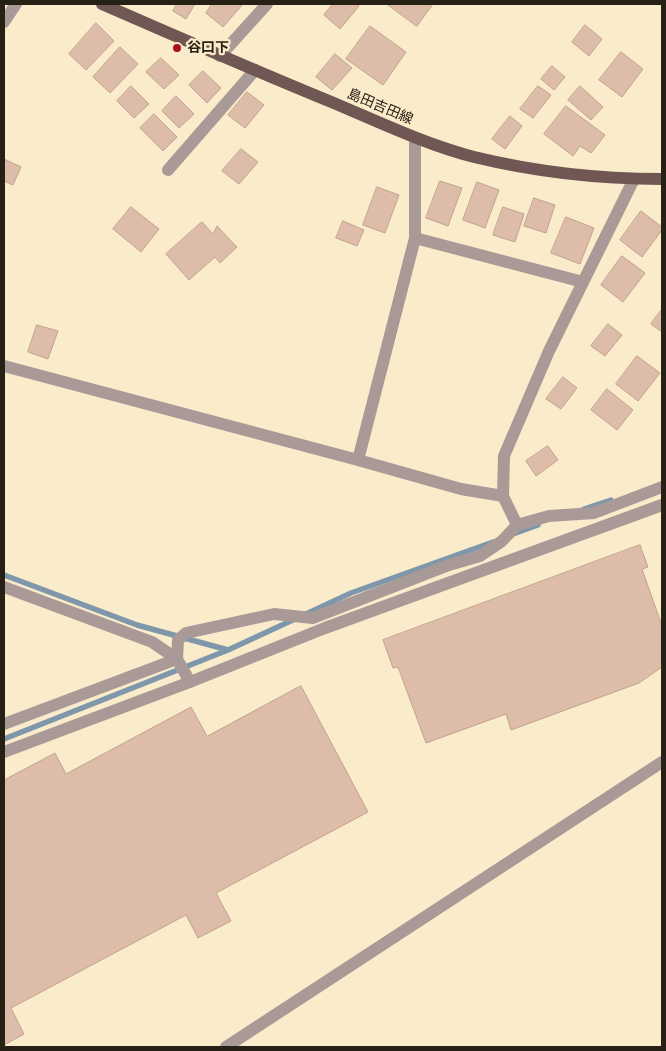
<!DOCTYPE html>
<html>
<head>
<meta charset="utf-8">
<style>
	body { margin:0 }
	#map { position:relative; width:666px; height:1051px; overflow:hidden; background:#faebca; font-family:Arial,sans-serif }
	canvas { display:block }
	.frame { position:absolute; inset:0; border:5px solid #272115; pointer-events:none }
</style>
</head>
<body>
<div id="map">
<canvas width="666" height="1051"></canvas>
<div class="frame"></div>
</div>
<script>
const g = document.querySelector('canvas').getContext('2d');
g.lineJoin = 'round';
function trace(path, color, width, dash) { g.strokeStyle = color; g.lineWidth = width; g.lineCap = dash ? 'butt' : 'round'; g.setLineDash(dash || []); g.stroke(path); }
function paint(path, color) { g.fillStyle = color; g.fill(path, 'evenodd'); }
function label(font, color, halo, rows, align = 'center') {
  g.font = font + ' Arial,"Noto Sans JP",sans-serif'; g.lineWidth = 4.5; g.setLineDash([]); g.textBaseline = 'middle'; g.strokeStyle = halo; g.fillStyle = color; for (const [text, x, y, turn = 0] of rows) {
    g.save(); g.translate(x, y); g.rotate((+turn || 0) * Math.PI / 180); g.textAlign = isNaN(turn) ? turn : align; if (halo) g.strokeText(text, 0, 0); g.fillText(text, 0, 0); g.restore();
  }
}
trace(new Path2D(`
	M584 509 611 500
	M513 534 538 525
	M4 575 137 625 228 650
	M306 614 351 593 493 542
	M4 739 228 650 295 619`), '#7e97aa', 5.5);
const building = new Path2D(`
	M177 4H195L186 19 173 11Z
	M212 4H243L223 27 206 13Z
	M333 4H356L359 6 340 29 324 15Z
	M387 4H433L417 26Z
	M96 23 114 41 86 70 69 54Z
	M585 25 602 39 589 56 572 42Z
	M370 26 406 52 383 85 346 59Z
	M120 47 138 64 110 93 93 77Z
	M621 52 643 69 622 97 599 80Z
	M335 54 352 68 332 90 316 77Z
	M161 58 179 75 164 89 146 72Z
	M552 66 565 77 554 90 541 79Z
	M203 71 221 88 207 103 189 85Z
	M131 86 149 104 134 118 117 101Z
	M538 86 551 95 533 118 520 109Z
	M580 86 603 107 591 120 568 100Z
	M247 92 264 105 245 128 228 115Z
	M176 96 194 114 179 128 162 111Z
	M566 106 605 135 591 153 580 146 573 156 544 134Z
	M154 114 177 137 163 151 140 128Z
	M510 116 522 126 505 149 492 139Z
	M241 149 258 162 239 184 222 171Z
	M4 159 21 167 13 185 4 181Z
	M440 181 462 188 448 226 426 218Z
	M477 182 499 190 485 228 463 220Z
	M377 187 399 195 385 233 363 225Z
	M534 198 555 205 546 233 524 226Z
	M131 207 159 229 141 252 113 229Z
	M503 207 524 214 515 242 493 235Z
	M641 211 662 227V230L642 257 620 240Z
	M566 217 594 228 580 264 551 253Z
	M343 221 364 230 357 246 336 238Z
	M202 222 213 234 217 226 237 247 220 263 215 257 189 280 166 254Z
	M622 256 645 273 623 302 601 285Z
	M662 309V332L651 324Z
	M608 324 622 335 605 356 591 346Z
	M37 325 58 331 48 359 28 352Z
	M637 356 660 373 638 401 616 384Z
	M563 377 577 388 561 409 546 399Z
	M607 389 633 410 617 430 591 410Z
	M548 446 558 460 536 476 526 461Z
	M640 545 648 567 642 569 662 626V667L639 683 511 730 506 714 426 743 398 667 393 668 383 640Z
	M301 686 368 812 216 893 231 921 198 938 186 915 11 1008 24 1034 4 1045V780L55 753 66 774 191 707 207 736Z`);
paint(building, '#ddbda9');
trace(building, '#c0a28e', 1);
trace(new Path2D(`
	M4 22 16 4
	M220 56 267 4
	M415 138V238L358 460 461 489 503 496
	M168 170 255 70
	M634 179 549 351 504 456 503 496 517 525 549 516 594 513 662 487
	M415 238 583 282
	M4 366 358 460
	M4 587 152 642 177 659
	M177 659 178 640 186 633 274 614 313 618 449 565 480 556 502 541 517 525
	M4 724 177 659 190 682
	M4 752 190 682 325 628 662 505
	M226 1047 662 762`), '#a99a98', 12);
trace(new Path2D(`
	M102 4C178 37 253 70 329 101 377 121 424 144 474 157 536 172 599 179 662 179`), '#705754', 12);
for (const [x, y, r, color] of [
	[177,48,5,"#a7101f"]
]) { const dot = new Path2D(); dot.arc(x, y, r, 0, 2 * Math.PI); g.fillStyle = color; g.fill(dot); trace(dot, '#faebca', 2); }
label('bold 14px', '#272115', '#faebca', [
	["谷口下",187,48]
], 'left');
label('14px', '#272115', '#faebca', [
	["島田吉田線",380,107,23]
]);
</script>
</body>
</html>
